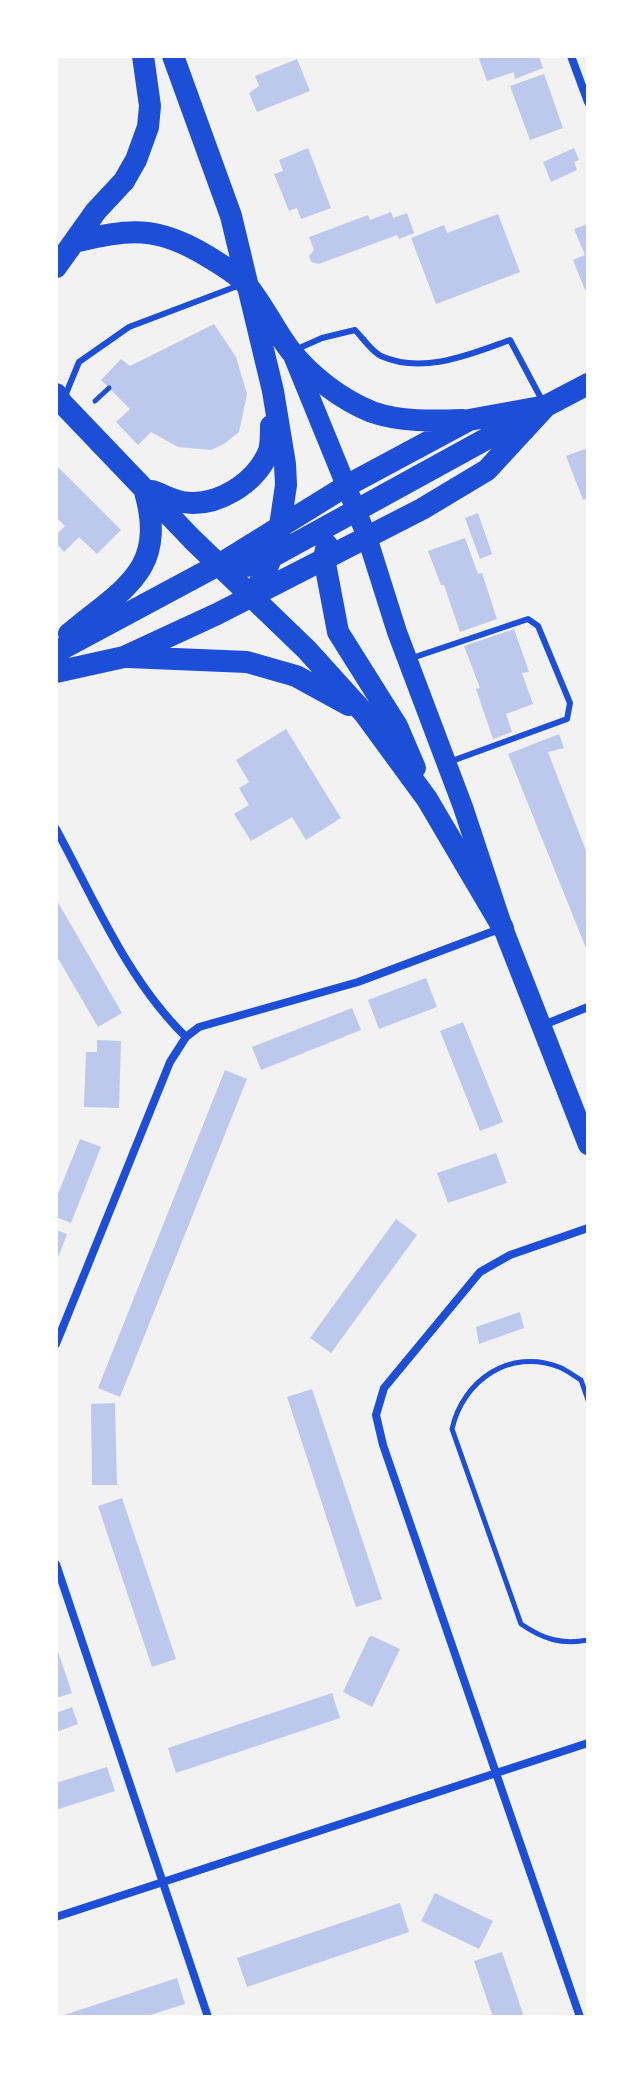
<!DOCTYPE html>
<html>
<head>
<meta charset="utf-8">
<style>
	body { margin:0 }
	#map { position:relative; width:644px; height:2073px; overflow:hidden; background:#f2f2f2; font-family:Raleway,sans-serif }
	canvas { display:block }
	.frame { position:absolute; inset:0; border:58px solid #fff; pointer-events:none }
</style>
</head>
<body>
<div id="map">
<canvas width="644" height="2073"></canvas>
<div class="frame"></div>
</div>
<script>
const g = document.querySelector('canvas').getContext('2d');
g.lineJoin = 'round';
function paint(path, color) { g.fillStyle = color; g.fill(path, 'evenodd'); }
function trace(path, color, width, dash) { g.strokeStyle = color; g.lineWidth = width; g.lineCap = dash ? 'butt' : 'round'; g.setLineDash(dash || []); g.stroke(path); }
paint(new Path2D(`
	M478 56H539L543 68 515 79 514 72 487 81Z
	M297 59 310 91 257 112 249 93 259 86 255 76Z
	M544 74 563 128 530 140 510 86Z
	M308 148 331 208 301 219 297 208 289 211 274 174 283 171 279 160Z
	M574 148 579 160 574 162 577 170 551 182 543 162Z
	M391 212 393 218 407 213 414 233 399 239 397 235 319 264 311 262 309 256 314 250 309 237 368 215 370 220Z
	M498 214 520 272 436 304 411 238 444 225 447 233Z
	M588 224V289L585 290 573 260 585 255 574 229Z
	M214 324 236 357 247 394 239 432 224 444 211 450 178 447 151 432 138 445 116 422 130 409 101 380 121 359 130 366Z
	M588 448V498L583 500 566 456Z
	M58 467 121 530 97 554 79 537 64 552 56 543V535L65 526 58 519 56 521Z
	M478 513 492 554 480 559 465 518Z
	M465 538 478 574 482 573 497 619 460 632 444 585H441L428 551Z
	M514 629 529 672 522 673 533 704 506 714 512 732 493 739 476 689 480 688 464 646Z
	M286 729 341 818 306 840 292 817 251 841 234 814 249 805 239 788 249 782 236 760Z
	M559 734 564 748 548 752 588 856V953L508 754Z
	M56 899 122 1013 98 1027 56 955Z
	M426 978 437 1007 379 1029 368 1000Z
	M352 1008 361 1030 261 1070 252 1047Z
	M463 1022 503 1122 480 1131 440 1031Z
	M97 1040 121 1041 119 1108 84 1107 86 1052H97Z
	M225 1070 247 1079 120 1397 98 1388Z
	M80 1139 101 1147 71 1223 56 1217V1199Z
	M496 1153 507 1183 448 1203 437 1173Z
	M396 1219 417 1235 331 1353 310 1338Z
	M56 1230 67 1234 56 1263Z
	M520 1312 524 1328 479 1344 476 1327Z
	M312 1389 382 1599 356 1607 287 1397Z
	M115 1403 117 1485H92L91 1404Z
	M122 1498 176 1659 152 1667 98 1506Z
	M372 1636 400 1649 372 1707 343 1692 369 1637Z
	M56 1646 72 1693 56 1698Z
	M332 1693 340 1718 176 1773 168 1748Z
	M72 1707 78 1724 56 1732V1713Z
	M107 1767 115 1791 56 1810V1783Z
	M435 1893 493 1921 479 1949 421 1921Z
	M400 1903 409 1932 247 1987 237 1958Z
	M502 1952 524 2017H493L474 1961Z
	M177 1978 185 2004 144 2017H58Z`), '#bdc9ec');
trace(new Path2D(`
	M95 401 109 388
	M588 1400 581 1380C574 1376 567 1370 559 1367 510 1348 463 1380 452 1429L521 1624C543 1639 561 1645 588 1640`), '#1d4ed8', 5);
trace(new Path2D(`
	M295 350 322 338 355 330C362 337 372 352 381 356 423 375 471 354 510 340L543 402
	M65 396 79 362 129 327 240 285
	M412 658 528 619 538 626 570 703 567 719 449 762`), '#1d4ed8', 6);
trace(new Path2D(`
	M571 56 588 102
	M56 829C94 899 128 981 186 1037
	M541 1026 588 1007
	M56 1344 170 1062 186 1037 199 1027 358 982 502 928
	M56 1564 208 2017
	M56 1917 588 1743
	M580 2017 383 1445 376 1415 384 1388 480 1272 510 1255 588 1228`), '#1d4ed8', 8);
trace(new Path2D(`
	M294 358 367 537 397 632 463 807 503 928 588 1145`), '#1d4ed8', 20);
trace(new Path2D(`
	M173 56 231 216 273 391 285 464 286 485 278 540 266 571 252 596
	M74 242C129 229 156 225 207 256 220 264 236 273 246 284 263 304 274 329 290 350 310 376 342 400 372 412 400 422 433 421 463 420
	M56 267 96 211 124 181 136 160 148 127 150 106 143 56
	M56 394 62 403 192 539 307 650 364 713 427 799 503 928
	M152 491C161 494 172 500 182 502 217 508 256 483 269 451 271 444 271 434 271 426
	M327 545 324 558 338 632 397 726 415 768
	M220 564 255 566 528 416
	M69 634C122 589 168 571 145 492
	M56 652 220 564 346 486 469 420 546 406 588 384
	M128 657 247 662 296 676 349 705
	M56 672 124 657 217 614 422 509 487 470 546 406`), '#1d4ed8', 22);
</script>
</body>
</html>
